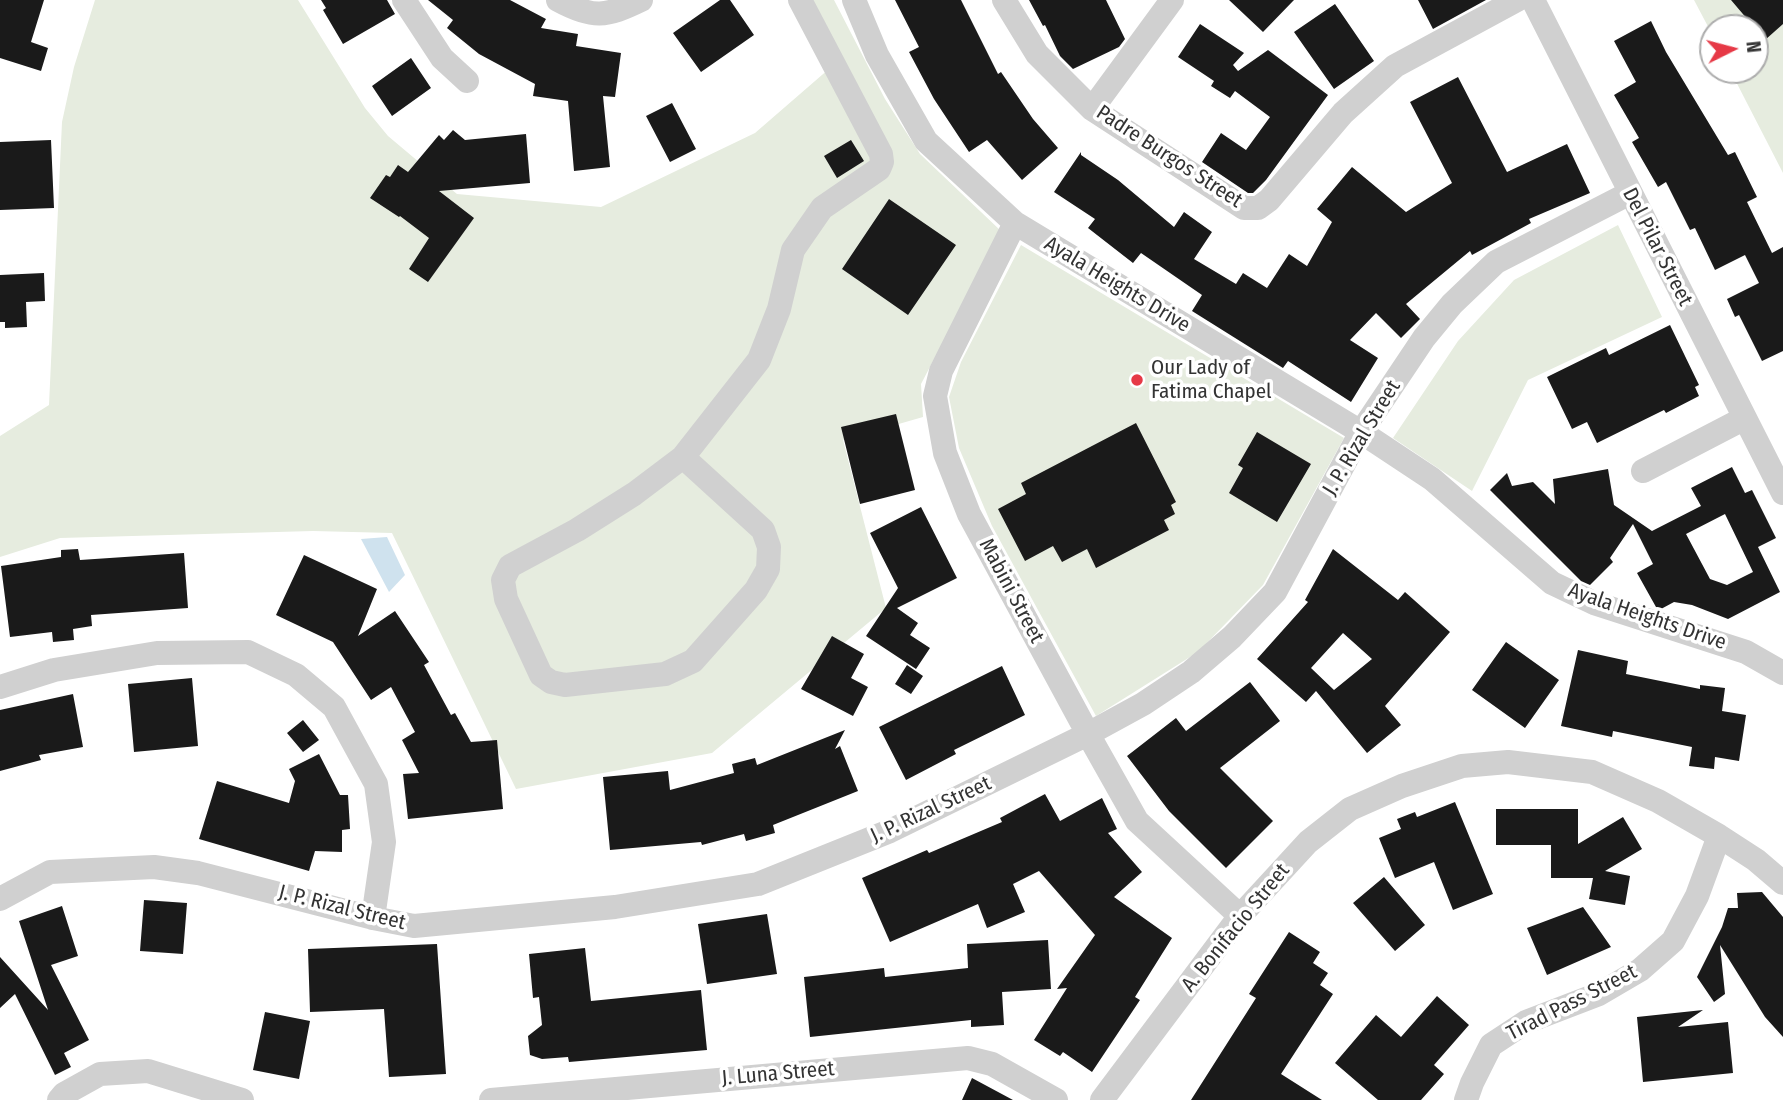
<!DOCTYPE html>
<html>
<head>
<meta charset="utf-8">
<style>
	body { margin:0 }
	#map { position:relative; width:1783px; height:1100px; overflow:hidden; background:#fff; font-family:"Fira Sans Condensed",sans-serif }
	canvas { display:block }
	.north { position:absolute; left:1699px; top:14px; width:70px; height:70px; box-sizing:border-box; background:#fff; border:2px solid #adadad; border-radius:50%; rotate:84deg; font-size:19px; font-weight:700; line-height:28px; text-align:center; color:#333 }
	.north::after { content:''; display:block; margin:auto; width:24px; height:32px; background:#e63946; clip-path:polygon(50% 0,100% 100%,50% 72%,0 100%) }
</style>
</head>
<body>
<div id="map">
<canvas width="1783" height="1100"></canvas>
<div class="north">N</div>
</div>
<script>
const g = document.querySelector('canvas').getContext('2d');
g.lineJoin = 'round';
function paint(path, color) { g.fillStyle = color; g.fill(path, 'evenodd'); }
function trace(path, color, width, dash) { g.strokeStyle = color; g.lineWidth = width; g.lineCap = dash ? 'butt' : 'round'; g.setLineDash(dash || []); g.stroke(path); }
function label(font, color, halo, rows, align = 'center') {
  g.font = font + ' "Fira Sans Condensed",sans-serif'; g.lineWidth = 7; g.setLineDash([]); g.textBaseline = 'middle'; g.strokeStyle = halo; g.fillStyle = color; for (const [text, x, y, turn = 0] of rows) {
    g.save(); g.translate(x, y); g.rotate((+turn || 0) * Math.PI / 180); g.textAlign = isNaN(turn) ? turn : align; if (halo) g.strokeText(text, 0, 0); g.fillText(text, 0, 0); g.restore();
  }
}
paint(new Path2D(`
	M95 0H298L365 108 388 136 457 194 601 207 755 133 830 68 791 0H834L885 99 920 154 1001 231 921 384 923 417 843 440 886 608 712 753 516 789 392 533 313 531 60 538 0 557V436L49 405 62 122 74 67Z
	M1694 0H1783V173L1730 70H1755V28H1713V36Z
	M1618 225 1662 317 1528 380 1472 491 1393 438 1458 341 1514 280Z
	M1021 245 1344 438 1263 585 1198 652 1096 716 992 526 959 448 949 397 961 362Z`), '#e6ecdf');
paint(new Path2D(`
	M387 537 405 575 389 592 361 539Z`), '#cfe2ee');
paint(new Path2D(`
	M0 0H44L31 42 48 48 41 71 0 58Z
	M321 0H387L395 14 343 44 323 10 326 8Z
	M428 0H510L546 19 541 28 578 34 576 46 621 53 615 97 603 96 610 167 574 171 568 101 533 96 535 84 479 54 447 28 453 20Z
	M720 0H730L754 35 701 72 673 33Z
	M895 0H961L998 74 1001 72 1033 119 1058 148 1022 180 987 140 969 152 934 99 909 52 919 47Z
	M1029 0H1106L1125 39 1119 47 1073 69 1060 56 1045 25 1043 26Z
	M1229 0H1294L1263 32Z
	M1418 0H1486L1433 29Z
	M1731 0H1783V24L1765 40Z
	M1335 4 1374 61 1334 89 1294 32Z
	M1651 21 1666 52 1728 155 1735 152 1757 197 1747 202 1772 253 1783 247V351L1762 361 1739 315 1735 317 1727 299 1759 283 1745 255 1715 270 1695 228 1690 230 1666 182 1658 187 1632 142 1639 138 1614 95 1636 82 1614 41Z
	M1200 24 1244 53 1233 65 1238 71 1268 50 1328 95 1266 180 1253 193H1248L1202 162 1221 133 1246 150 1270 117 1235 91 1230 98 1211 86 1214 81 1178 57Z
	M411 58 431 88 392 116 372 86Z
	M1458 77 1507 172 1567 144 1590 193 1529 219 1531 223 1472 255 1470 251 1406 304 1420 319 1401 338 1376 313 1350 340 1378 358 1351 402 1288 361 1283 368 1192 311 1202 295 1141 253 1133 263 1088 228 1095 219 1054 192 1081 152V155L1118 180 1174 227 1184 212 1212 232 1194 259 1236 284 1243 273 1267 288 1289 254 1307 266 1332 222 1317 209 1352 167 1406 212 1452 183 1410 102Z
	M672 103 696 149 670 162 646 116Z
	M453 130 465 140 526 134 530 183 439 191 474 218 428 282 409 269 429 238 400 216 399 217 370 198 386 175 390 177 398 165 408 172 439 135 444 140Z
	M51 140 54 208 0 210V142Z
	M851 140 864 161 837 178 824 156Z
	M889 199 956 245 908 315 842 269Z
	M44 273 45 301 26 302 27 327 5 328V322H0V275Z
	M1670 325 1699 385 1695 387 1699 396 1666 413 1664 410 1597 443 1587 422 1572 429 1547 377 1606 348 1609 355Z
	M896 414 915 490 860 504 841 427Z
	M1136 423 1176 502 1171 505 1175 514 1164 520 1169 530 1096 568 1087 549 1062 562 1053 546 1025 561 998 509 1026 494 1021 483Z
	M1257 432 1311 464 1277 522 1229 493 1243 468 1238 465Z
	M1732 467 1745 493 1752 490 1776 538 1758 547 1780 592 1728 619 1692 605 1674 602 1661 609 1656 607 1637 573 1653 564 1633 524 1610 558 1613 562 1590 585 1581 581 1490 490 1507 473 1512 486 1533 482 1555 504 1553 479 1608 469 1614 505 1652 531 1701 506 1691 488ZM1725 514 1753 572 1727 585 1710 579 1686 534Z
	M921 507 957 578 897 608 918 623 910 635 930 648 916 669 866 636 898 588 870 533Z
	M78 549 80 560 184 553 188 608 91 615 92 626 73 629 74 640 53 642 52 632 10 637 1 566 61 557V550Z
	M1333 549 1398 600 1405 592 1450 632 1385 706 1401 725 1367 753 1316 691 1306 702 1257 659 1308 602 1305 600ZM1343 633 1372 659 1334 690 1311 668Z
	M304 555 377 589 358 636 395 611 429 662 424 665 451 715 455 713 471 742 497 740 503 809 408 819 403 774 419 773 402 740 415 732 391 687 371 700 333 642 276 615Z
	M832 636 864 654 851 678 868 687 853 716 801 689Z
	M1506 642 1559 680 1525 728 1472 690Z
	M1578 650 1628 661 1626 674 1700 689V685L1725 688 1722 711 1746 715 1739 761 1715 757 1714 769 1689 766 1692 747 1613 731 1612 737 1561 726Z
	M907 665 923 676 911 694 895 684Z
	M1002 666 1025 715 954 750 956 754 906 780 879 727Z
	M192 678 198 746 134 752 128 684Z
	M1250 682 1280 721 1220 768 1273 821 1226 868 1169 811 1127 756 1176 718 1186 731Z
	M73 694 83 747 39 755 41 760 0 771V710Z
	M303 720 319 740 303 752 287 733Z
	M845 730 835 749 840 746 858 791 773 825 775 833 746 841 744 834 702 845 701 842 610 850 603 777 668 771 670 790 734 773 732 764 755 758 757 765Z
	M319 754 340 795H348L350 829 342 830V852L315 851 309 871 199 839 217 781 289 803 295 781 289 769Z
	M1045 794 1060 821 1102 798 1117 829 1108 833 1142 872 1114 897 1172 938 1135 997 1140 1000 1092 1072 1063 1052 1060 1056 1034 1040 1067 988 1057 989 1095 935 1039 871 1013 884 1025 912 987 928 978 904 890 942 862 878 927 850 929 853 1002 822 1000 818Z
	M1455 802 1493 894 1453 910 1434 862 1395 878 1379 838 1401 829 1397 819 1415 812 1417 817Z
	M1496 809H1578V844L1623 817 1642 849 1605 871 1630 876 1625 905 1589 899 1593 878H1551V845H1496Z
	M1384 877 1425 925 1395 951 1353 903Z
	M1762 892 1783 917V1037L1765 1017 1720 945 1725 994 1714 1002 1697 977 1722 927 1728 908H1738L1737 893Z
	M144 900 187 903 183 954 140 951Z
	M62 906 78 956 51 965 89 1040 64 1053 71 1067 55 1075 15 994 0 1008V957L48 1010 19 921Z
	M1583 907 1611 947 1547 975 1527 928Z
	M767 914 777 974 707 984 698 924Z
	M1289 932 1320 952 1313 963 1328 973 1320 985 1333 994 1281 1074 1322 1100H1191L1256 998 1249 994Z
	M1048 940 1051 989 1002 992 1004 1025 971 1027V1020L810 1037 804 977 884 968 885 977 968 968 967 944Z
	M437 944 446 1074 389 1077 384 1009 310 1012 308 949Z
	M585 948 591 1001 701 990 707 1050 569 1062 568 1057 542 1059 530 1055 528 1036 542 1025 539 997 533 998 529 954Z
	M1437 996 1469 1025 1434 1065 1444 1074 1421 1100H1378L1335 1063 1376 1015 1401 1037Z
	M1703 1010 1678 1027 1728 1022 1733 1073 1643 1082 1637 1017Z
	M265 1012 310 1021 299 1079 253 1070Z
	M972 1078 1013 1100H962Z`), '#1a1a1a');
trace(new Path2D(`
	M404 0 442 58 467 81
	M558 0C593 19 606 17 641 0
	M854 0 877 55 926 141 1015 223 1361 432 1432 479 1552 583 1594 603 1746 652 1783 673
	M1004 0 1037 54 1092 109 1244 208H1258L1269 200 1343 113 1395 66 1517 0
	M1533 0 1783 493
	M1092 109 1172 0
	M1015 223 941 371 935 396 945 453 969 514 1088 734 1137 821 1240 916
	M683 457 763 530 769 547 768 569 756 590 693 661 665 674 565 685 551 682 541 675 506 599 503 580 510 566 577 530 634 494 683 457 759 360 779 309 793 250 822 208 879 169 882 162 881 154 800 0
	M1643 471 1743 419
	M0 687 54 670 157 653 248 652 296 675 334 707 376 784 384 842 373 918
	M0 899 50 872 154 867 198 873 373 918 414 926 615 907 758 884 890 831 1088 734 1143 704 1191 672 1232 637 1275 592 1361 432 1424 338 1452 304 1496 262 1630 193
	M59 1100 64 1094 100 1074 148 1071 242 1100
	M491 1100 968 1058 992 1064 1056 1100
	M1102 1100 1240 916 1308 842 1350 809 1402 786 1462 766 1508 762 1592 772 1658 801 1719 836 1756 860 1783 883
	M1466 1100 1472 1083 1491 1045 1526 1022 1599 994 1640 970 1673 941 1697 896 1719 836`), '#d0d0d0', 24);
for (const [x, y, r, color] of [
	[1137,380,7,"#e63946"]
]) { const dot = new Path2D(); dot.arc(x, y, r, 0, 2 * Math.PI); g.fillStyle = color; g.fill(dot); trace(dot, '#fff', 2.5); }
label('21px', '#333', '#fff', [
	["Padre Burgos Street",1169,157,33],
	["Del Pilar Street",1657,247,63],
	["Ayala Heights Drive",1117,285,31],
	["J. P. Rizal Street",1362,438,-59],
	["Mabini Street",1011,591,62],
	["Ayala Heights Drive",1647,617,19],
	["J. P. Rizal Street",931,810,-25],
	["J. P. Rizal Street",342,908,14],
	["A. Bonifacio Street",1236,928,-51],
	["Tirad Pass Street",1572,1003,-27],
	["J. Luna Street",778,1074,-5]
]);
label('21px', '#333', '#fff', [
	["Our Lady of",1151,368],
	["Fatima Chapel",1151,392]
], 'left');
</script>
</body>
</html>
